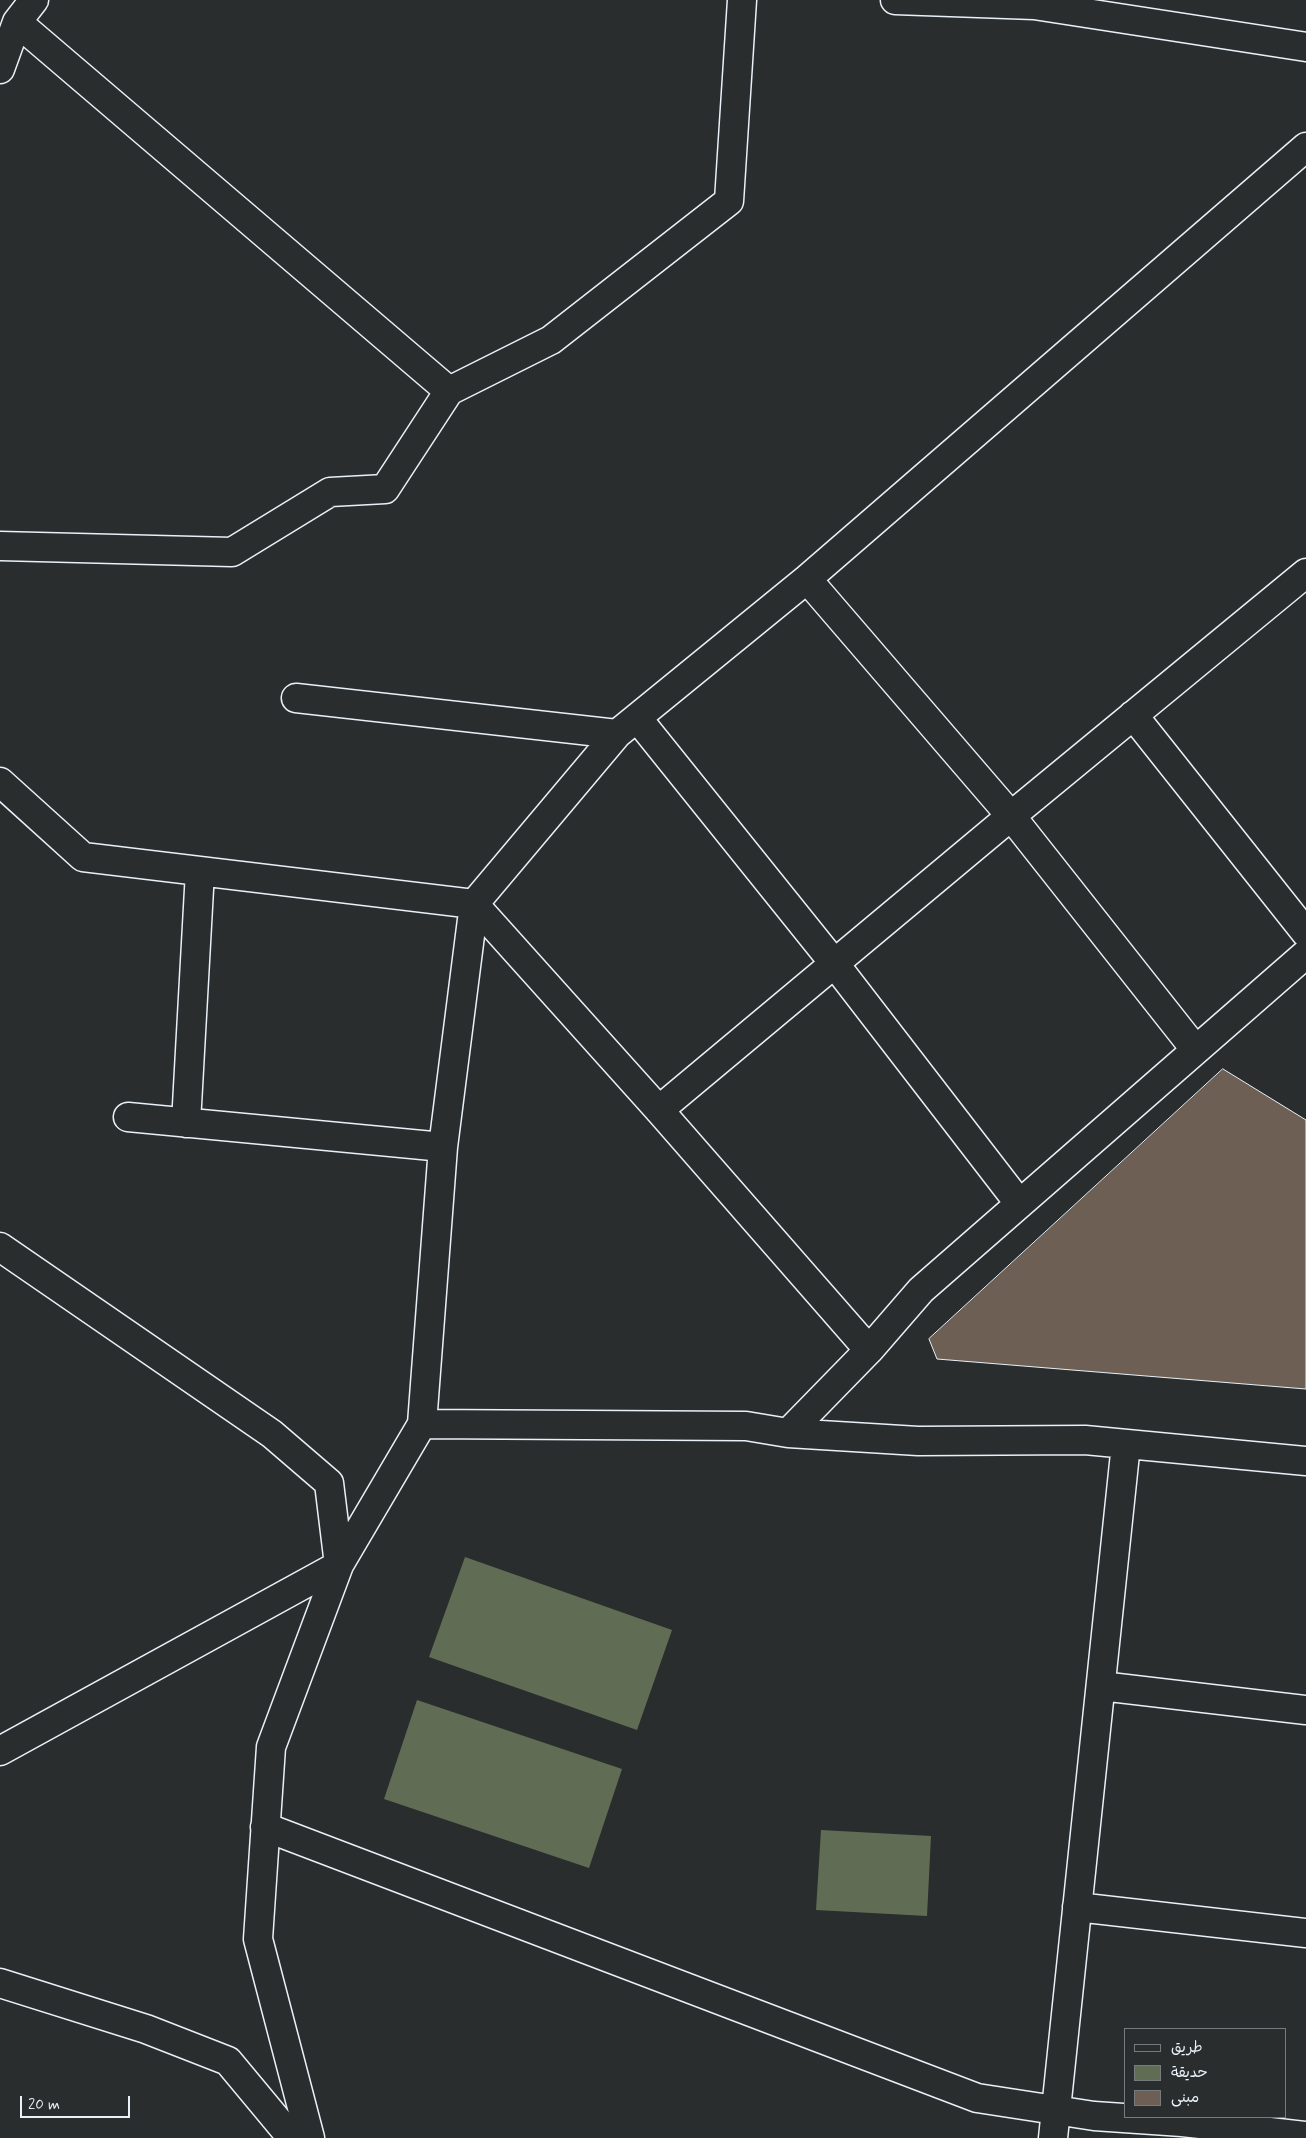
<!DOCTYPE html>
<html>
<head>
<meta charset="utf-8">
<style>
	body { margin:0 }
	#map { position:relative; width:1306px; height:2138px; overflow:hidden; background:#2a2d2e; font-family:Mynerve,"Playpen Sans Arabic",sans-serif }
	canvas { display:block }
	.legend { position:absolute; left:1124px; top:2028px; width:162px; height:90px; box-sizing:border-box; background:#2a2d2e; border:1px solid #767b7f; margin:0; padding:6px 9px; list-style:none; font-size:15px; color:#e8f1f8 }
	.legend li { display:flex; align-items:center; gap:10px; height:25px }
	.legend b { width:25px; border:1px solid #767b7f }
	.scale { position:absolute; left:20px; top:2096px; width:110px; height:22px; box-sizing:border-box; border:2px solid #e8f1f8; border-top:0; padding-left:6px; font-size:15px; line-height:18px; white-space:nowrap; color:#e8f1f8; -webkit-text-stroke:4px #2a2d2e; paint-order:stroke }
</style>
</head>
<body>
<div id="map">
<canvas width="1306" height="2138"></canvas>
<ul class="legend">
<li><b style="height:6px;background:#2a2d2e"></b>طريق</li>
<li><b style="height:14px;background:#606d54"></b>حديقة</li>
<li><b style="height:14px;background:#6d5f53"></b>مبنى</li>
</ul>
<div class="scale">20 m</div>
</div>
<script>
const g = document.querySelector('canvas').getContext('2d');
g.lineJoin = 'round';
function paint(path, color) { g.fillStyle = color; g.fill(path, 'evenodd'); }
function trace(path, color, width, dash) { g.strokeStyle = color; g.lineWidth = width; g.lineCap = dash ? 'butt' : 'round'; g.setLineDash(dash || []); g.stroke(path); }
paint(new Path2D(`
	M465 1557 672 1630 637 1730 429 1657Z
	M417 1700 622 1769 589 1868 384 1799Z
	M821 1830 931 1836 927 1916 816 1910Z`), '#606d54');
const building = new Path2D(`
	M1223 1069 1306 1120V1389L937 1359 929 1339Z`);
paint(building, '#6d5f53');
trace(building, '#e8f1f8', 1);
const minor = new Path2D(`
	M895 0 1034 5 1306 47
	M17 22 449 391
	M0 69 17 22 34 0
	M0 546 232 552 330 492 385 489 449 391 551 340 729 201 742 0
	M807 579 1011 816 1195 1049
	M296 698 617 734
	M1133 715 1306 933
	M638 719 834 963 1019 1203
	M0 782 83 857 474 904 659 1110 869 1350
	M659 1110 1011 816 1306 573
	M128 1117 443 1147
	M186 1123 200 871
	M0 1247 272 1434 329 1483 339 1565 271 1747 258 1939 310 2138
	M422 1424 746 1426 788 1433 918 1441 1085 1440 1306 1461
	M788 1433 869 1350 921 1290 1306 954
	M1101 1686 1306 1710
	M0 1751 339 1565 422 1424 443 1147 474 904 617 734 807 579 1306 147
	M265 1827 977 2098 1094 2116 1182 2122 1306 2136
	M1077 1907 1306 1933
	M1053 2138 1126 1444`);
const major = new Path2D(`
	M0 1983 146 2029 228 2061 292 2138`);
trace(minor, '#e8f1f8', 31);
trace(major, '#e8f1f8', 31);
trace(minor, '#2a2d2e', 28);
trace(major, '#2a2d2e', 28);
</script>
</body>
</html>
